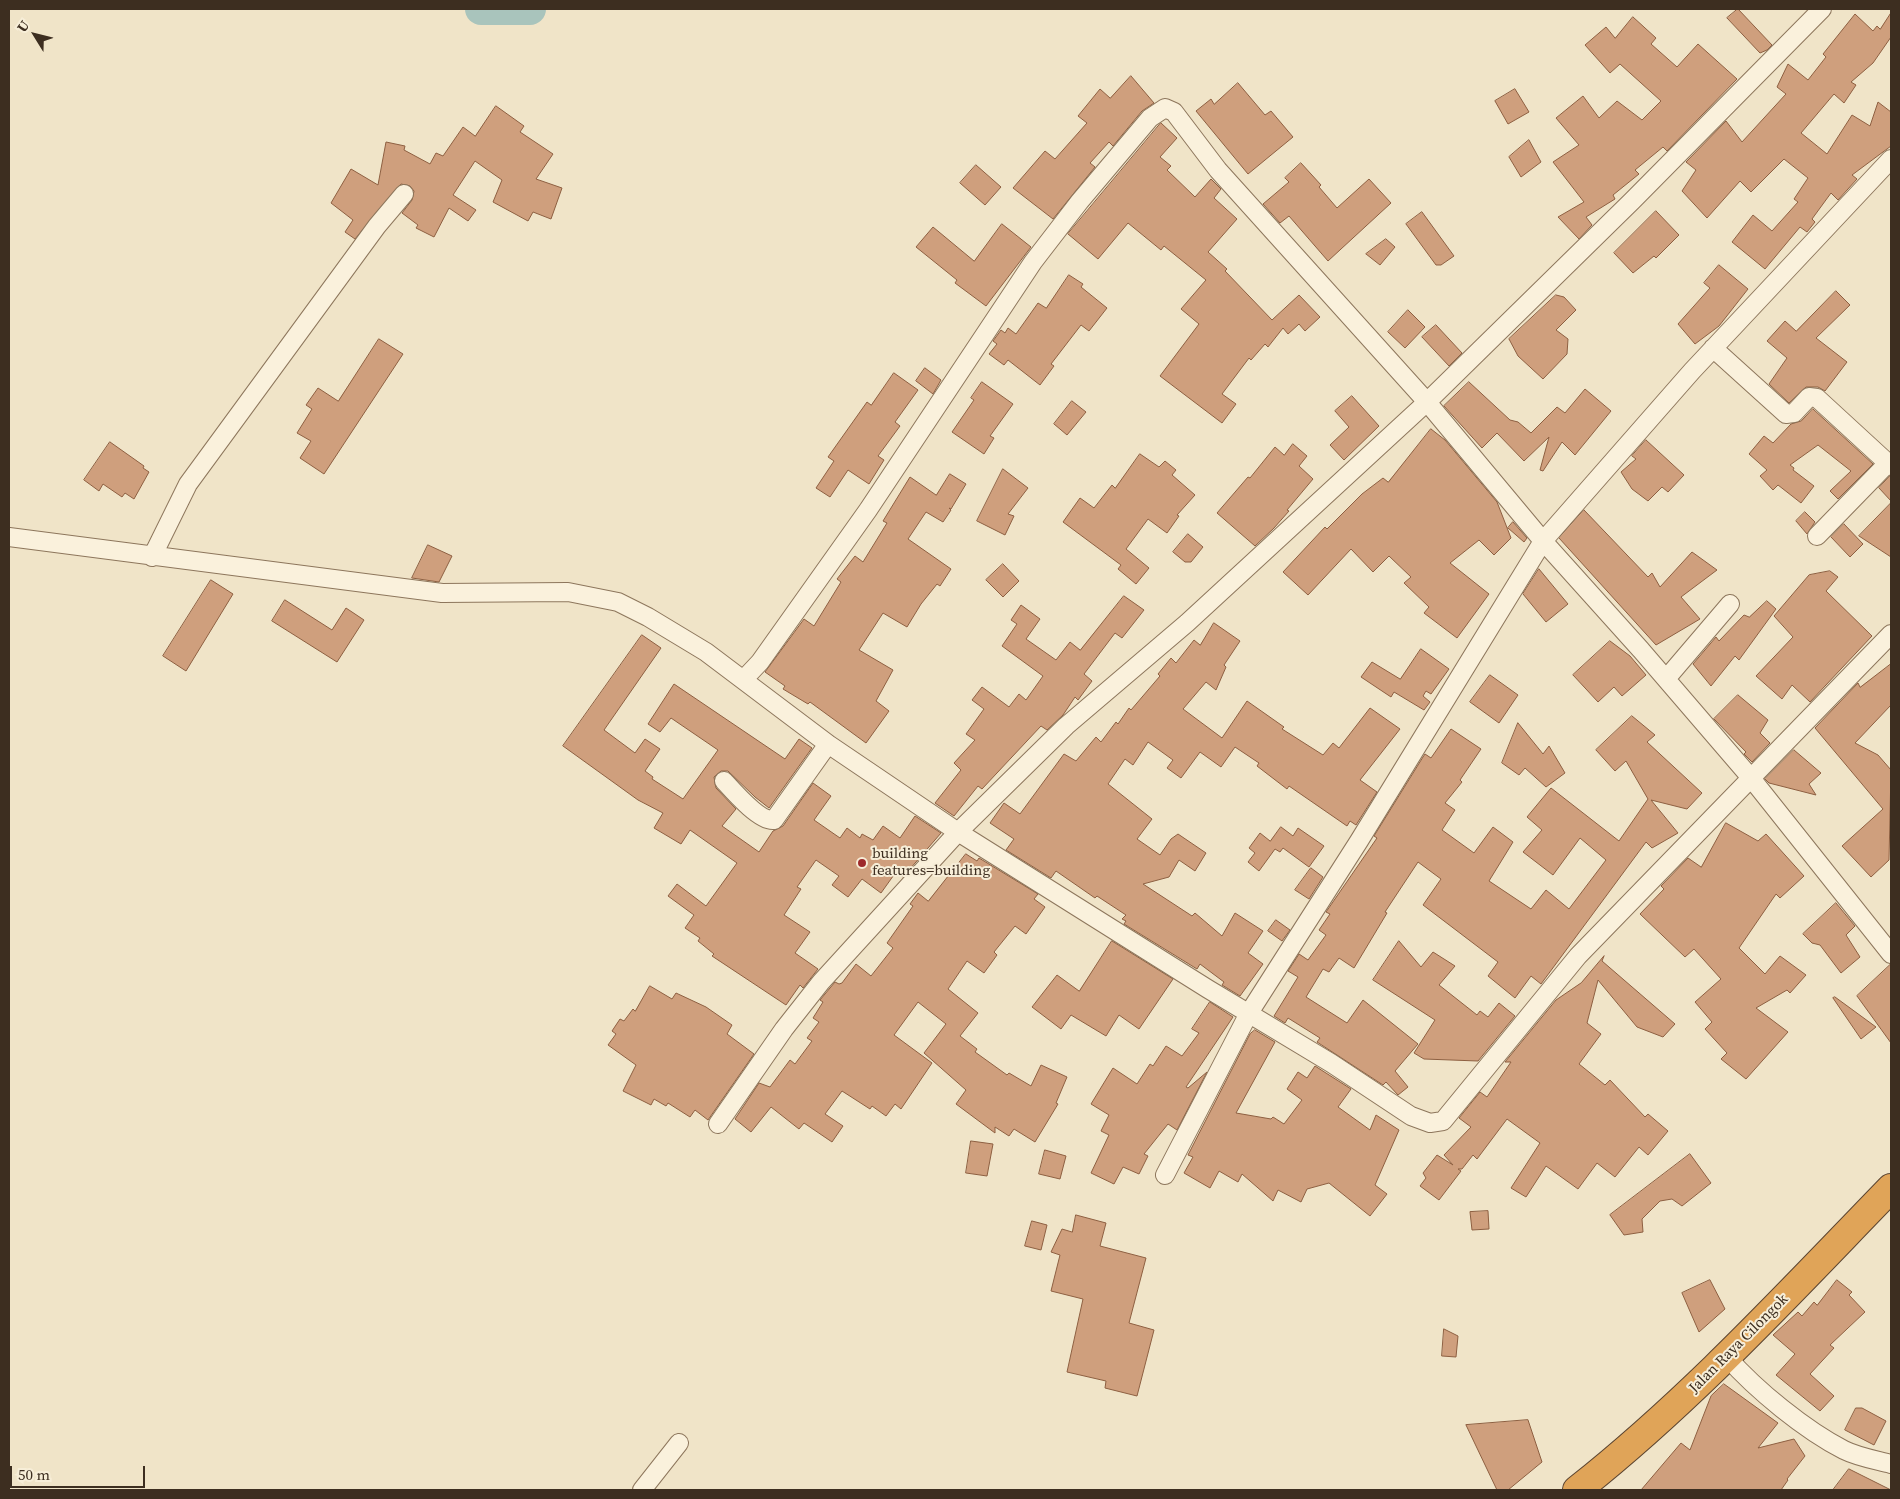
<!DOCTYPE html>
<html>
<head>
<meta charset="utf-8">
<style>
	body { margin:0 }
	#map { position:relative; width:1900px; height:1499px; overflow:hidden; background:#f0e4c8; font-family:"Source Serif 4",serif }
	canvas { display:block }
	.frame { position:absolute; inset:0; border:10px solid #3d2e20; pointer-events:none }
	.north { position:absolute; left:10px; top:10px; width:50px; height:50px; -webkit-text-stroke:4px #f7eed8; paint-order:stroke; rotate:306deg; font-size:14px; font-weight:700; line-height:20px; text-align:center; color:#3d2e20 }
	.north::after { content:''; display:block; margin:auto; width:18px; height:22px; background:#3d2e20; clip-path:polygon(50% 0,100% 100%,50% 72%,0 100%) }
	.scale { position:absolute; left:10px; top:1466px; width:135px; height:22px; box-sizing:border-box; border:2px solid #3d2e20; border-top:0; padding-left:6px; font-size:15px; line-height:18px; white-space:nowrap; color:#3d2e20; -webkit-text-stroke:4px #f7eed8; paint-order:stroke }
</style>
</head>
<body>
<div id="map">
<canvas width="1900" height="1499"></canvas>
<div class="frame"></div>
<div class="north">U</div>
<div class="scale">50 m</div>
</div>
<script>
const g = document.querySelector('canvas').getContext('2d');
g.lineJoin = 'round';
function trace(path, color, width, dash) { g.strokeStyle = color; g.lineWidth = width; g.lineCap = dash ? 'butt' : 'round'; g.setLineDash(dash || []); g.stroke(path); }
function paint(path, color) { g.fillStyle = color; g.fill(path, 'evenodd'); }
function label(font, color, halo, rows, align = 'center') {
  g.font = font + ' "Source Serif 4",serif'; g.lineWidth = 4; g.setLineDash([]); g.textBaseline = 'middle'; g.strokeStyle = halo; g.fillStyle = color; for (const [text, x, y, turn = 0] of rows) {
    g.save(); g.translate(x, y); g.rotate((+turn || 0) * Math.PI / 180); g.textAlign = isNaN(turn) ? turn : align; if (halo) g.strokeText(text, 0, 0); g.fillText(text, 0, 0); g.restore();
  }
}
trace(new Path2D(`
	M481 9H530`), '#a9c4bc', 32);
const building = new Path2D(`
	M1738 9 1772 45 1767 50 1760 53 1727 18Z
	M1891 13V37L1873 63 1851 82 1856 85 1844 103 1834 94 1801 133 1827 154 1852 115 1870 126 1878 102 1891 112V146L1852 175 1857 179 1838 200 1831 193 1812 219 1815 222 1807 232 1800 227 1765 269 1732 242 1753 215 1772 231 1798 202 1794 199 1808 178 1784 159 1751 192 1740 181 1707 218 1682 191 1696 170 1686 162 1726 121 1742 142 1786 94 1777 87 1788 64 1808 80 1826 57 1823 54 1855 14 1873 31 1877 26 1880 29Z
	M1633 17 1656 38 1651 44 1677 67 1698 44 1737 79 1667 151 1663 147 1635 170 1639 174 1613 195 1615 199 1586 217 1592 225 1579 239 1558 217 1584 202 1553 162 1579 145 1556 118 1583 96 1599 118 1617 101 1642 120 1661 101 1620 64 1610 73 1585 45 1606 27 1615 38Z
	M1131 76 1154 103 1142 111 1113 146 1109 142 1090 163 1095 167 1053 219 1013 188 1045 151 1055 159 1087 123 1078 116 1100 89 1110 98Z
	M1238 83 1265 115 1271 111 1293 137 1248 174 1196 111 1211 99 1214 104Z
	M1515 89 1529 112 1508 124 1495 101Z
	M496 106 524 126 520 132 553 154 536 179 562 188 551 219 533 212 528 221 493 202 502 180 475 161 453 195 476 210 468 221 449 208 434 237 416 228 418 225 402 213 412 200 414 191 410 186 401 184 355 239 345 232 353 220 331 203 351 169 378 185 386 142 405 146 404 150 430 164 436 153 443 156 463 127 475 136Z
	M1161 123 1177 138 1160 157 1171 166 1167 170 1195 197 1211 179 1221 189 1214 198 1237 219 1208 252 1227 269 1225 271 1272 320 1299 295 1320 317 1305 331 1299 324 1288 334 1283 328 1268 347 1265 344 1251 360 1249 358 1222 394 1236 404 1222 423 1160 376 1199 324 1181 309 1206 280 1164 246 1161 250 1128 223 1098 259 1068 234Z
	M1529 140 1541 162 1521 177 1509 157Z
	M1301 163 1321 185 1319 187 1337 208 1369 179 1391 203 1328 261 1289 216 1280 223 1263 204 1289 182 1285 178Z
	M976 165 1001 187 985 205 960 183Z
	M1656 211 1679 235 1656 258 1654 256 1633 273 1614 253Z
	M1422 212 1454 256 1441 265H1436L1406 224Z
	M1002 224 1031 247 986 306 955 283 957 280 916 247 933 227 974 261Z
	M1386 239 1395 247 1380 265 1366 254Z
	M1719 265 1748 289 1719 326 1695 344 1678 324 1710 288 1704 283Z
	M1069 275 1083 284 1081 287 1107 308 1089 331 1081 325 1051 364 1054 366 1040 385 1008 360 1004 365 989 354 997 344 993 341 1001 330 1005 333 1008 328 1016 334 1038 303 1046 308Z
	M1836 291 1850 305 1816 338 1847 362 1825 391 1818 387H1806L1789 403 1769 384 1787 358 1767 341 1785 321 1796 331Z
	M1556 295 1564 297 1576 310 1556 330 1568 339 1567 354 1543 379 1518 356 1509 339Z
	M1408 310 1425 327 1405 348 1388 332Z
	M1436 325 1462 353 1449 366 1422 337Z
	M379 339 403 354 324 474 300 458 311 441 297 433 312 409 306 405 318 388 338 401Z
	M925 368 941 380 933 394 916 381Z
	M894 373 918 390 895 422 900 426 878 456 884 460 869 484 848 470 830 497 816 488 834 461 828 457 867 402 871 405Z
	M982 382 1013 404 990 436 994 438 984 454 952 432 974 400 971 398Z
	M1469 382 1510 420 1518 422 1531 433 1557 407 1565 413 1585 389 1611 411 1575 455 1562 442 1543 471 1540 470 1549 437 1524 461 1497 433 1482 448 1444 406Z
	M1352 396 1379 426 1344 460 1330 445 1349 427 1335 411Z
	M1072 401 1086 412 1067 435 1054 424Z
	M1813 409 1873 464 1838 499 1830 491 1851 471 1818 445 1790 465 1794 468 1793 470 1814 486 1801 503 1778 485 1773 490 1760 476 1767 470 1749 454 1764 436 1773 443 1791 424 1801 421Z
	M1431 429 1445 440 1497 502 1511 538 1494 555 1479 540 1450 563 1489 594 1457 638 1424 613 1429 607 1404 583 1411 577 1389 556 1373 572 1351 549 1308 595 1283 572 1325 527 1327 529 1362 494 1383 478 1388 482Z
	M1646 440 1684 475 1668 492 1662 487 1648 501 1632 489 1621 472 1636 459 1632 456Z
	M110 442 144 466 143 468 149 472 134 499 125 493 122 497 103 484 99 491 84 480Z
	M1293 444 1307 456 1299 466 1313 479 1287 510 1289 511 1274 528 1255 546 1217 513 1248 477 1250 478 1275 447 1284 455Z
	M1140 454 1159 467 1165 461 1176 470 1172 475 1195 495 1177 515 1179 516 1167 533 1148 519 1126 549 1149 568 1136 584 1118 569 1121 565 1063 522 1080 498 1094 508 1112 485 1115 488Z
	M1003 469 1028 488 1008 514 1014 516 1005 535 977 521Z
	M950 474 966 484 951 509 949 508 951 510 943 522 926 512 908 539 951 569 940 586 937 584 921 604 907 627 883 613 859 650 893 670 876 701 889 711 866 743 810 702 808 704 783 689 785 686 765 672 804 619 814 626 841 582 837 579 855 556 863 562 887 523 883 521 910 477 936 495Z
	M1890 476H1891V501L1879 488Z
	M1891 503V557L1859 536Z
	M1584 510 1648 577 1652 573 1660 587 1692 552 1717 570 1681 597 1700 619 1656 645 1559 538Z
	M1805 512 1815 522 1807 534 1796 521Z
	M1513 522 1527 538 1524 542 1508 528Z
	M1844 524 1863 544 1850 557 1831 537Z
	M1188 534 1203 547 1191 562H1185L1173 552Z
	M428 545 452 556 439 582 412 578Z
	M1003 564 1019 581 1003 597 986 580Z
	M1539 569 1568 604 1546 622 1523 594Z
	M1830 571 1838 577 1826 591 1872 636 1810 702 1792 685 1782 699 1756 676 1793 637 1774 616 1809 575Z
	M211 580 233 594 186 671 163 656Z
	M1124 596 1144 610 1122 638 1115 633 1084 674 1092 681 1078 700 1075 697 1063 715 1047 730 1041 726 982 789 978 786 954 816 935 803 961 770 954 763 975 740 966 734 984 709 972 700 982 687 1009 707 1019 694 1026 700 1043 676 1002 646 1017 624 1011 620 1021 605 1040 619 1026 639 1056 660 1070 642 1080 650Z
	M285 600 332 630 346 608 364 620 337 662 272 621Z
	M1767 601 1776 609 1739 660 1735 656 1711 686 1693 664 1716 637 1719 641 1744 615 1749 617Z
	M1214 623 1240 641 1224 665 1226 667 1216 690 1206 682 1183 709 1222 738 1247 701 1284 727 1282 729 1323 755 1333 743 1339 748 1370 708 1400 729 1360 780 1377 792 1356 825 1350 821 1347 826 1289 786 1287 789 1257 766 1259 763 1235 747 1221 767 1200 752 1181 778 1167 768 1173 760 1148 742 1133 765 1125 759 1108 784 1152 819 1137 839 1160 855 1171 839 1178 834 1206 853 1195 871 1179 860 1169 877 1143 884 1192 916 1195 913 1222 936 1235 913 1263 931 1248 953 1263 964 1240 996 1222 985 1224 982 1200 964 1197 969 1124 924 1126 921 1122 919 1126 915 1097 896 1095 898 1056 871 1051 878 1006 850 1014 839 990 823 1004 803 1020 814 1064 754 1076 761 1096 737 1101 742 1116 722 1118 724 1129 708 1131 710 1160 676 1158 674 1171 658 1176 663 1194 640 1200 645Z
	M642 635 661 648 604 730 635 753 645 739 660 749 645 771 653 777 652 779 683 799 718 750 671 718 660 732 648 724 674 684 785 759 799 739 812 748 769 808 755 797 728 771H721L714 777 716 788 736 809 722 826 759 852 773 831 783 826 813 783 831 796 814 820 840 838 847 828 860 838 862 834 873 840 883 826 900 838 915 816 941 833 903 877 896 872 881 893 862 879 848 897 832 885 839 876 816 860 797 887 801 889 784 915 810 932 795 953 818 969 803 988 800 985 786 1005 712 956 714 954 698 941 700 938 685 928 694 915 668 896 677 884 706 906 737 863 690 830 681 844 654 828 663 813 638 800 563 746Z
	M1610 641 1630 656 1646 675 1622 696 1614 687 1598 702 1573 675Z
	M1421 649 1449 669 1431 694 1426 691 1423 696 1430 702 1424 710 1394 692 1391 697 1361 677 1372 662 1400 679Z
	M1891 664V705L1855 743 1878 755 1891 770 1889 860 1871 877 1842 846 1883 809 1815 728 1858 683 1860 687Z
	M1490 675 1518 695 1499 723 1470 702Z
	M1738 695 1768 720 1760 733 1770 743 1752 762 1744 754 1746 752 1714 719Z
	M1632 716 1655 735 1647 742 1702 793 1687 809 1651 800 1678 833 1652 848 1646 842 1541 984 1531 976 1515 998 1488 976 1498 962 1423 905 1441 879 1418 862 1385 912 1387 913 1354 968 1339 958 1329 972 1323 969 1306 997 1347 1023 1363 1000 1418 1044 1395 1071 1408 1087 1398 1095 1386 1082 1383 1085 1317 1042 1320 1038 1288 1018 1285 1023 1274 1016 1298 977 1288 971 1299 954 1308 960 1326 935 1319 930 1330 914 1326 912 1377 838 1374 836 1423 757 1425 754 1431 758 1451 729 1481 749 1460 780 1462 782 1445 803 1455 810 1442 830 1474 853 1493 827 1513 842 1489 881 1531 909 1546 890 1569 909 1606 860 1580 838 1553 875 1523 852 1542 830 1527 817 1551 788 1619 841 1648 799 1626 761 1615 771 1596 750Z
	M1518 723 1543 754 1549 746 1565 773 1546 787 1525 768 1519 775 1502 763Z
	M1794 750 1821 773 1809 784 1816 795 1769 783 1765 779Z
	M1726 823 1758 841 1766 834 1804 876 1780 898 1776 894 1739 948 1765 974 1780 956 1806 975 1790 993 1787 990 1756 1008 1788 1032 1746 1079 1721 1059 1727 1053 1705 1029 1712 1022 1695 1002 1721 979 1694 949 1685 957 1640 914 1664 889 1661 886 1688 858 1701 867Z
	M1281 827 1293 836 1298 828 1324 846 1309 867 1283 848 1280 852 1275 849 1259 871 1248 862 1255 853 1249 848 1260 833 1270 841Z
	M966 854 977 861 979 858 1038 894 1034 899 1045 907 1026 934 1015 926 994 952 997 955 984 973 967 961 948 989 978 1013 960 1036 977 1049 975 1052 1007 1075 1009 1073 1031 1086 1041 1065 1067 1077 1056 1103 1058 1104 1035 1142 1014 1129 1009 1136 995 1127V1133L956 1104 966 1090 924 1053 946 1024 918 1002 894 1035 932 1063 901 1109 895 1104 886 1116 872 1106 870 1109 842 1091 825 1114 843 1126 832 1142 804 1123 799 1129 771 1107 751 1132 735 1119 759 1083 770 1087 790 1060 795 1064 812 1041 807 1038 819 1022 813 1018 823 1002 820 1000 835 982 839 984 842 983 856 964 871 976 893 948 887 943 913 906 910 904 918 893 928 901Z
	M1311 868 1323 877 1309 899 1295 890Z
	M1836 903 1855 926 1846 935 1860 957 1841 973 1820 945 1812 943 1803 934Z
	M1276 920 1290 930 1282 941 1268 931Z
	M1112 941 1173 979 1139 1029 1119 1015 1106 1036 1071 1015 1061 1029 1032 1007 1057 975 1079 991Z
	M1399 941 1421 967 1433 952 1455 966 1439 985 1477 1015 1480 1011 1488 1017 1499 1003 1515 1016 1478 1061 1424 1059 1414 1053 1435 1020 1373 980Z
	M1604 956 1602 961 1675 1024 1663 1037 1637 1027 1598 980 1587 1023 1601 1034 1579 1064 1605 1085 1610 1080 1645 1117 1648 1114 1668 1131 1648 1155 1639 1147 1615 1177 1597 1163 1578 1189 1546 1166 1526 1197 1511 1188 1540 1143 1507 1119 1477 1159 1473 1155 1462 1169H1458L1461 1171 1439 1200 1420 1186 1426 1178 1423 1173 1437 1155 1453 1165 1444 1155 1471 1127 1459 1118 1480 1092 1487 1097 1511 1062H1505L1556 1000 1581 983Z
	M1891 964V1043L1857 996Z
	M650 986 672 999 676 993 706 1007 732 1025 727 1034 754 1054 708 1120 695 1110 690 1117 668 1103 666 1106 654 1099 651 1105 623 1091 636 1065 608 1045 616 1034 612 1031 620 1019 624 1021 633 1009 635 1011Z
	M1835 997 1876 1027 1861 1039 1833 998Z
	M1210 1002 1233 1017 1186 1087 1188 1088 1207 1072 1177 1130 1168 1124 1144 1154 1148 1156 1139 1174 1123 1167 1114 1184 1091 1173 1109 1135 1101 1131 1109 1115 1091 1104 1113 1068 1137 1084 1150 1064 1153 1066 1166 1046 1182 1056 1199 1033 1192 1029Z
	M1255 1030 1275 1042 1236 1113 1271 1119 1273 1117 1284 1124 1302 1100 1287 1089 1298 1072 1307 1078 1315 1066 1351 1089 1338 1107 1370 1130 1376 1115 1399 1130 1375 1185 1387 1194 1370 1216 1329 1183 1307 1189 1301 1202 1278 1190 1273 1201 1242 1174 1238 1182 1219 1171 1210 1188 1184 1173 1193 1157 1188 1155 1250 1034Z
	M971 1141 993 1144 987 1176 966 1173Z
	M1045 1150 1066 1156 1060 1179 1039 1174Z
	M1690 1154 1711 1183 1682 1206 1672 1199 1660 1201 1642 1219 1643 1232 1624 1235 1610 1215Z
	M1488 1211 1489 1229 1472 1230 1470 1212Z
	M1076 1215 1106 1223 1100 1246 1146 1258 1129 1323 1154 1330 1137 1396 1105 1388 1106 1381 1067 1372 1083 1299 1051 1291 1060 1255 1051 1252 1062 1229 1072 1232Z
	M1032 1221 1047 1225 1041 1250 1025 1246Z
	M1710 1280 1725 1309 1699 1332 1682 1293Z
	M1837 1280 1852 1292 1849 1295 1865 1312 1830 1345 1834 1348 1810 1374 1834 1396 1820 1411 1776 1375 1795 1354 1773 1335 1798 1312 1802 1316 1814 1302 1817 1305Z
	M1444 1329 1458 1336 1456 1357 1442 1356Z
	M1724 1384 1778 1423 1758 1448 1794 1439 1805 1456 1787 1479 1788 1480 1781 1490H1641L1681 1443 1690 1450 1711 1396Z
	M1856 1408H1862L1886 1421 1874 1445 1845 1430Z
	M1528 1420 1542 1462 1508 1490H1497L1466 1425Z
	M1849 1469 1891 1490H1833Z`);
paint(building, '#cf9f7d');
trace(building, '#8d5f41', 1);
const street = new Path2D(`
	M1713 348 1786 414 1794 413 1809 397 1817 398 1891 466
	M1817 536 1888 463
	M9 537 442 593 568 592 618 602 648 617 706 652 828 744 958 832 1208 989 1331 1063 1411 1116 1430 1123 1443 1121 1578 956 1891 634
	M152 557 188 484 377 226 404 194
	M744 679 760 662 868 510 1033 262 1080 201 1150 118 1165 108 1174 112 1218 170 1427 402 1543 541 1641 650 1751 778 1891 954
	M1666 679 1730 604
	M724 781C734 792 760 822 774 820L828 744
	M718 1124 784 1029 821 982 958 832 1066 726 1187 623 1427 402 1632 201 1822 9
	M1165 1175 1249 1013 1359 841 1543 541 1692 371 1891 159
	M1727 1357C1756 1390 1805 1430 1844 1450 1858 1457 1876 1460 1891 1464
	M642 1490 679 1443`);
const highway = new Path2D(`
	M1577 1490C1691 1400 1790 1292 1891 1188`);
trace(street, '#8d765c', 20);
trace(highway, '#5b4430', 30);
trace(street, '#faf1dc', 18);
trace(highway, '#e0a458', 28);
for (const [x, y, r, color] of [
	[862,863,5,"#9e2a2b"]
]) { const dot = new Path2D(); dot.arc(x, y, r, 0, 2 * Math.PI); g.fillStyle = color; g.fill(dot); trace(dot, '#f7eed8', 2); }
label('15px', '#3d2e20', '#f7eed8', [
	["building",872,854],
	["features=building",872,871]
], 'left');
label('15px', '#3d2e20', '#f7eed8', [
	["Jalan Raya Cilongok",1739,1344,-45]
]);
</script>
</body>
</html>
